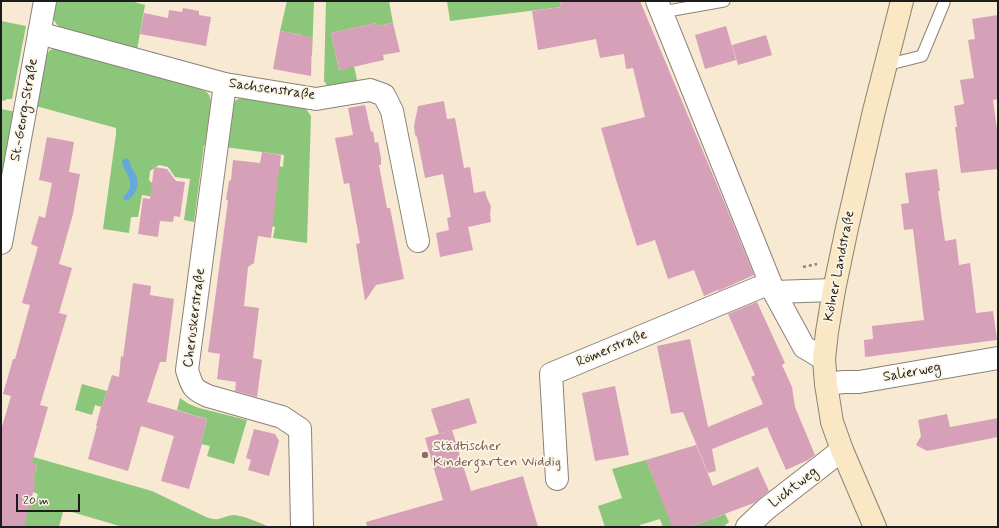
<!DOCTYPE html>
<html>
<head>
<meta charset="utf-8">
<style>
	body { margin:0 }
	#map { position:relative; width:999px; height:528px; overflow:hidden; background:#f8e9d2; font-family:Mynerve,sans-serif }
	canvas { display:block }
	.frame { position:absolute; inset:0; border:2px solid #1c1c1c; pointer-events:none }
	.scale { position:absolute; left:16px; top:494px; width:64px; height:18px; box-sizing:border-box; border:2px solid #1c1c1c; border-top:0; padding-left:5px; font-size:12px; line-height:14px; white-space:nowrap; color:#1c1c1c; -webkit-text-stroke:3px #fcf5e5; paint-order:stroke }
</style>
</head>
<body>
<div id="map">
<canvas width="999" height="528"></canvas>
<div class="frame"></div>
<div class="scale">20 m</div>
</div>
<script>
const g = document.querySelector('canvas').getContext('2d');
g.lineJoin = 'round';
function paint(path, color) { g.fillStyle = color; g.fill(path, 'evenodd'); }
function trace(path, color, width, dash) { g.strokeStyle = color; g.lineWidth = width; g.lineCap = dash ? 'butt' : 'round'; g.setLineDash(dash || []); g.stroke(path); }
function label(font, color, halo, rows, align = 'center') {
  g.font = font + ' Mynerve,sans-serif'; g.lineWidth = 3.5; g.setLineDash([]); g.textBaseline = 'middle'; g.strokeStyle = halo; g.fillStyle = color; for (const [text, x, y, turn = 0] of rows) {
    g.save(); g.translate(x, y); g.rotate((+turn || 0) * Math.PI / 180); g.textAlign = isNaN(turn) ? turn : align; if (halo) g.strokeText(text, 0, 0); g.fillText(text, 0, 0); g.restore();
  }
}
paint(new Path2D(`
	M52 1H131L145 5 137 50 61 28C51 21 52 12 52 1Z
	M287 1H314L312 56 299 54 302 35 280 31Z
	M326 1H389L393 23 377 26 376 23 331 33 339 70 354 66 358 84 328 87 324 81Z
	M447 1H560L561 7 450 21Z
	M1 21 26 26 12 99H6L5 101 1 100Z
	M58 48 194 86C203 93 210 88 211 103L205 145H204L194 222 184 220 190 179 175 177 168 167 159 165 150 171 149 180 156 187 154 197 142 195 138 217H131L129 233 103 229 116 134V128L36 106 45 57 50 50Z
	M240 98 249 99 306 109 311 116 307 243 273 238 275 227 270 226 278 166 283 167 284 155 225 147 232 106 235 101Z
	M1 109 17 112 1 192Z
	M82 384 107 391 102 407 95 405 92 415 75 410Z
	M180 398 189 404 199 408 247 420 234 464 207 456 210 446 201 444 207 419 177 410Z
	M23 454 152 491 206 517C210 518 214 520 218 519 224 518 228 515 234 515 246 516 259 523 270 527H123L65 510 63 512 59 527H24L1 495 35 504 38 494 33 492V480L37 465 1 455Z
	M646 460 658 490 676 483 683 527H663L660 519 640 525V527H605L598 506 622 498 612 469Z
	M725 514 729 522 723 527H690Z`), '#8cc67b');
paint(new Path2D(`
	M125 158 129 160C130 166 133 169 136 175 140 184 136 198 125 201L123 198C125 194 127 193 129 190 134 179 123 171 122 161Z`), '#65a9da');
paint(new Path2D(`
	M560 1H640L720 192 754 275 718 291V290L704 296 694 270 668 279 655 240 637 246 615 176 601 128 645 117 633 68 626 69 624 54 600 58 596 39 538 50 532 11 561 7Z
	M183 8 199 11V15L211 17 206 46 140 34 144 13 168 18 169 10 182 12Z
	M998 15V99L993 100 998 137V169L961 173 955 127H957L954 106 964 104 960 80 974 78 968 40 975 39 972 19Z
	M376 23 377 26 393 23 400 52 383 55 384 60 339 70 331 33Z
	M726 26 736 60 705 69 695 35Z
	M280 31 312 37 311 76 273 69Z
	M766 35 772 55 738 65 732 45Z
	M444 101 447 119 455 118 464 168 470 167 474 193 485 191 487 198 491 206 490 214 491 222 468 227 473 250 440 257 436 233 449 230 447 218 451 217 443 174 425 178 417 137 415 135 414 126 418 106Z
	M365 105 371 132 373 131 375 143 378 142 381 158V165H379L387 208H390L404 279 376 285 365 301 356 244 360 243 349 183 344 184 335 138 353 135 348 108Z
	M47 137 74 142 69 172 80 174 73 214 59 264 72 268 59 313 67 315 40 405 48 407 32 463 37 465 33 480 36 481 24 527H1V430L11 396 3 394 13 359H15L30 305 22 303 38 247 31 244 39 216 45 218 52 183 39 180Z
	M262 152 281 155 271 238 258 236 254 263 248 267 244 306 259 308 253 358 262 360 257 397 235 391 236 382 217 379 220 354 208 352 228 201 226 199 229 181 231 180 233 160 260 163Z
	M154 167 167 169 176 181 185 182 180 217 174 216 173 222 160 221 158 237 138 234 143 198 150 199Z
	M937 169 940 191H938L945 241 956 239 959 265 970 263 976 313 993 311 997 340 865 357 864 340 873 339 872 326 924 320 913 229 904 230 901 204 909 203 905 173Z
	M133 283 151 286 150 295 174 299 166 362H160L147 402 207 419 201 444H202L189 489 161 481 174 436 141 426 128 471 88 459 97 426H96L101 407H102L112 375 119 377 121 356 123 357Z
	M757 302 785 363 782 365 792 387 795 407 815 455 808 460 786 470 767 427 712 449 716 471 708 473 683 412 671 414 657 346 690 339 708 427 763 404 751 377 755 375 728 314Z
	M615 386 629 455 595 461 582 393Z
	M469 398 477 423 439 434 431 409Z
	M947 414 950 427 998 418V437L927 451 916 445 921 436 918 420Z
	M254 429 275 434 279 441 269 476 248 470 251 460 246 458Z
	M452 430 471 491 523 476 538 527H367L366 522 443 500 425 438Z
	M696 445 713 486 758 467 769 491 754 503 735 510 690 527H672L646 460Z`), '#d6a0b9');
const service = new Path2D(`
	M662 12 724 1
	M886 65 922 56 944 3`);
const minor = new Path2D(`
	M657 1 774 292 804 347 824 359
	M39 33 225 84 316 99 370 90 384 95 392 111 418 241
	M225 84 187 370C192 386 192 389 208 396L282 417 300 429 302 527
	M1 243 45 1
	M774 292 834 290
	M826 384 844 382H859L998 358
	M557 479 551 374 770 283
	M747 527 766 509 842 450`);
const secondary = new Path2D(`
	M875 527 842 450 832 422 826 384 824 359 827 332 834 290 847 228 874 111 902 1`);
trace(service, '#8a8277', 13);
trace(minor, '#8a8277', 24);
trace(secondary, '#8a8277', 24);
trace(new Path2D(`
	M803 267 817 264`), '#8a8277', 2.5, [3, 3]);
trace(service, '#fff', 11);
trace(minor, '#fff', 22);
trace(secondary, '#fae7c3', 22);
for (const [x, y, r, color] of [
	[425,455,4,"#8d6e63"]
]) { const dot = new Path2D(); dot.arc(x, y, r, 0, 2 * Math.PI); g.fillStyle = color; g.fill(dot); trace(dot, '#fcf5e5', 1.5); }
label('14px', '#1c1c1c', '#fcf5e5', [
	["Sachsenstraße",272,90,8],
	["St.-Georg-Straße",25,110,-80],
	["Kölner Landstraße",840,266,-79],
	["Cheruskerstraße",195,318,-83],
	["Römerstraße",612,349,-23],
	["Salierweg",912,373,-10],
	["Lichtweg",794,488,-38]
]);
label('14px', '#785e54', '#fcf5e5', [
	["Städtischer",433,447],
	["Kindergarten Widdig",433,463]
], 'left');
</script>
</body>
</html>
